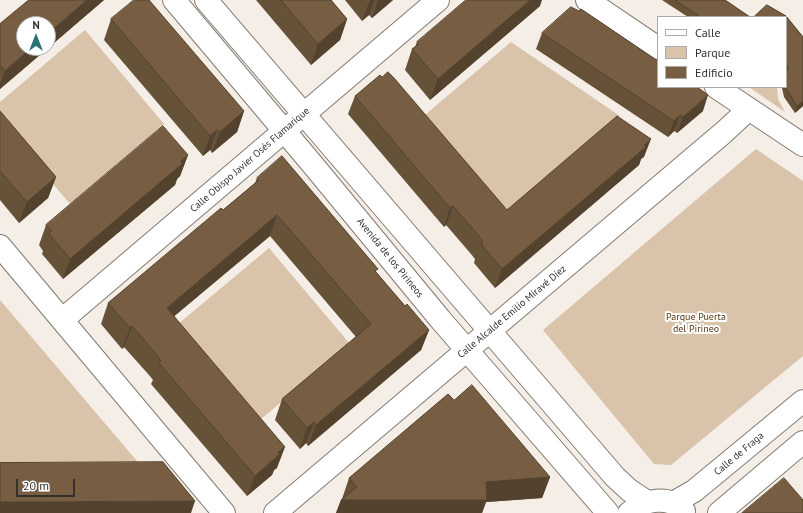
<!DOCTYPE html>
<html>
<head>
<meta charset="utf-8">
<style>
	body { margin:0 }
	#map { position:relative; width:803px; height:513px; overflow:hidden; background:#f5eee6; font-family:"PT Sans",sans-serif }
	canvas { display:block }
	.legend { position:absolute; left:657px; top:16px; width:130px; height:72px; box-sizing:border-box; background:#fff; border:1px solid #adacab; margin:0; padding:5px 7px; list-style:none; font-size:12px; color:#33302d }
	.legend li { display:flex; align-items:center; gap:8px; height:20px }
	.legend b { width:20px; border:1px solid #adacab }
	.north { position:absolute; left:16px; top:16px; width:40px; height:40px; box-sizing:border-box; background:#fff; border:1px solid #adacab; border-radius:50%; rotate:0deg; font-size:11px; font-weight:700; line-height:16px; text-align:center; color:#33302d }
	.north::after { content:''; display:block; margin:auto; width:14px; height:18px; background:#297372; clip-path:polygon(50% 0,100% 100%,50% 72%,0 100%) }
	.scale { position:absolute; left:16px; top:479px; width:59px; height:18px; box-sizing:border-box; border:2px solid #33302d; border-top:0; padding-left:5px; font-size:12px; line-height:14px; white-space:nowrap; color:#33302d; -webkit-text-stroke:3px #fff; paint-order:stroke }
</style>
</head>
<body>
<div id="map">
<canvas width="803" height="513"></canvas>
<ul class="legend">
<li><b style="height:5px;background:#fff"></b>Calle</li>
<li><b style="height:11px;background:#d9c3aa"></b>Parque</li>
<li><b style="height:11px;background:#775e42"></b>Edificio</li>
</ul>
<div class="north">N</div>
<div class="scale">20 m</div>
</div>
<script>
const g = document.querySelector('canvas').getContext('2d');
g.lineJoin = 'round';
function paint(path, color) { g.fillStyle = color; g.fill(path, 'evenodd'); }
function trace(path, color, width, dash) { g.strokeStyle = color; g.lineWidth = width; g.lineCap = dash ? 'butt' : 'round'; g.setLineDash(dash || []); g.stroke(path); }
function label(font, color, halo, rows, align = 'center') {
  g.font = font + ' "PT Sans",sans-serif'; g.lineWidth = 4; g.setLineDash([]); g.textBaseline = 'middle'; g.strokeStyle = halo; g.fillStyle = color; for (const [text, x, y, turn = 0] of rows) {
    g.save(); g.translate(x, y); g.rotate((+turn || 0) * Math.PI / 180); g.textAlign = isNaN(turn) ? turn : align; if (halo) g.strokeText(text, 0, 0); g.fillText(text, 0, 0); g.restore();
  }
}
paint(new Path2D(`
	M85 30 164 124 70 204 0 121V102Z
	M511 42 620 116 501 216 419 120Z
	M749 87H777L778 99 785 112Z
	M756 149 803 181V356L671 465 654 464 543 330Z
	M269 248 350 344 254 425 172 329Z
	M0 300 148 474 0 475Z`), '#d9c3aa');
const minor = new Path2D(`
	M174 0 313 165 440 319 608 513
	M206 0 615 477 629 490 647 502
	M587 0 658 48
	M716 87 803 145
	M0 246 224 513
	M62 320 438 0
	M275 513 723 133 749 109`);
const secondary = new Path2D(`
	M673 503 694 491 803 401
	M629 513C644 499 669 495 684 511
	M719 513 803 442`);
trace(minor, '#827b74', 24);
trace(secondary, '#827b74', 24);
trace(minor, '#fff', 22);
trace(secondary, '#fff', 22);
paint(new Path2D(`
	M29 0H104L48 48V24L24 48H48L0 89V24Z
	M256 0H331L347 19 340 40 311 65Z
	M345 0H393L372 18 369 15 362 21Z
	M662 0H725L750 17H688Z
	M767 5 786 16 803 37V106L795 113 784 97 782 88 783 87H786V17H754Z
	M540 6 430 100 405 70 412 49 415 47 417 42Z
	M111 19 244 111 237 132 212 153 210 150 203 156 104 40Z
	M542 33 703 111 677 133 674 131 668 137 536 49Z
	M355 96 507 210 644 157 641 159 639 165 495 288 474 263 475 259 471 254 446 225 444 227 348 114Z
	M0 111 56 177 48 198 19 223 0 200Z
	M188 155 180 176 177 179 175 185 63 279 42 254 43 251 39 245 46 225Z
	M257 178 377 273 405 306 429 330 421 350 308 446 306 443 300 449 275 420 282 399 356 337 270 236 174 316 277 468 274 470 272 475 247 496 151 384 153 380 149 375 124 347 122 349 101 324 108 303 223 210 255 183Z
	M454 400 550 477 542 498 486 502 482 513H336L341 500 342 499 349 478Z`), '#665139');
paint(new Path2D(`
	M87 0H104L48 48V34Z
	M370 0H375L369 15 362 21Z
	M378 0H393L372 18Z
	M530 0H542L540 6 430 100 438 79Z
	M347 19 340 40 311 65 318 44Z
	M31 48H48L0 89V84L5 71Z
	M708 95 703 111 677 133 683 117Z
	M803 101V106L795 113 797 106Z
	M244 111 237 132 212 153 220 132Z
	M680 115 674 131 668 137 674 121Z
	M217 130 210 150 203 156 210 136Z
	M651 139 644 157 641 159 639 165 495 288 502 269Z
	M188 155 180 176 177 179 175 185 63 279 70 259Z
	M56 177 48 198 19 223 27 202Z
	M453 206 446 225 444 227 450 208Z
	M277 215 270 236 159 329 167 308Z
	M132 326 124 347 122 349 130 328Z
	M429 330 421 350 308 446 316 425Z
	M314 422 306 443 300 449 307 428Z
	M285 447 277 468 274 470 272 475 247 496 255 476 278 452Z
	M550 477 542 498 486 502 482 513H336L341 500 486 482Z
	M195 501 191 513H0V502Z`), '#53422e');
const building = new Path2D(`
	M29 0H87L48 34V24H24V48H31L5 71 0 65V24Z
	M134 0H145L146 1 149 0 244 111 220 132 217 130 210 136 111 19Z
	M281 0H331L347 19 318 44Z
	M466 0H530L438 79 412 49 419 44 417 42Z
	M675 0H725L750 17H701Z
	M767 5 786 16 803 37V101L797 106 787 90 786 87V77L788 67 786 64V17H754Z
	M571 7 579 11 581 9 658 61V87H697L708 95 683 117 680 115 674 121 542 33Z
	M388 72 394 78 507 210 617 116 651 139 644 145 646 147 502 269 481 244 483 242 478 235 453 206 450 208 355 96 380 75 382 77Z
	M0 111 56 177 27 202 0 171Z
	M163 126 188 155 181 161 182 164 70 259 49 234 52 231 46 225Z
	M282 156 378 269 375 271 405 306 407 304 429 330 316 425 314 422 307 428 282 399 371 324 277 215 167 308 285 447 278 452 280 454 255 476 159 363 161 361 156 354 132 326 130 328 108 303 221 208 223 210 259 180 257 178Z
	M472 385 550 477 486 482 487 500H341L357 487 349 478 448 394 454 400Z
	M163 462 195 501 0 502V463Z
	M784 478 803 500V513H742Z`);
paint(building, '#775e42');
trace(building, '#53422e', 1);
label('10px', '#33302d', '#fff', [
	["Calle Obispo Javier Osés Flamarique",250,160,-41],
	["Avenida de los Pirineos",390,258,51],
	["Calle Alcalde Emilio Miravé Díez",512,312,-40],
	["Calle de Fraga",739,454,-40]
]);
label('10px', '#553912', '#fff', [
	["Parque Puerta",696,317],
	["del Pirineo",696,329]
]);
</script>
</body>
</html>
